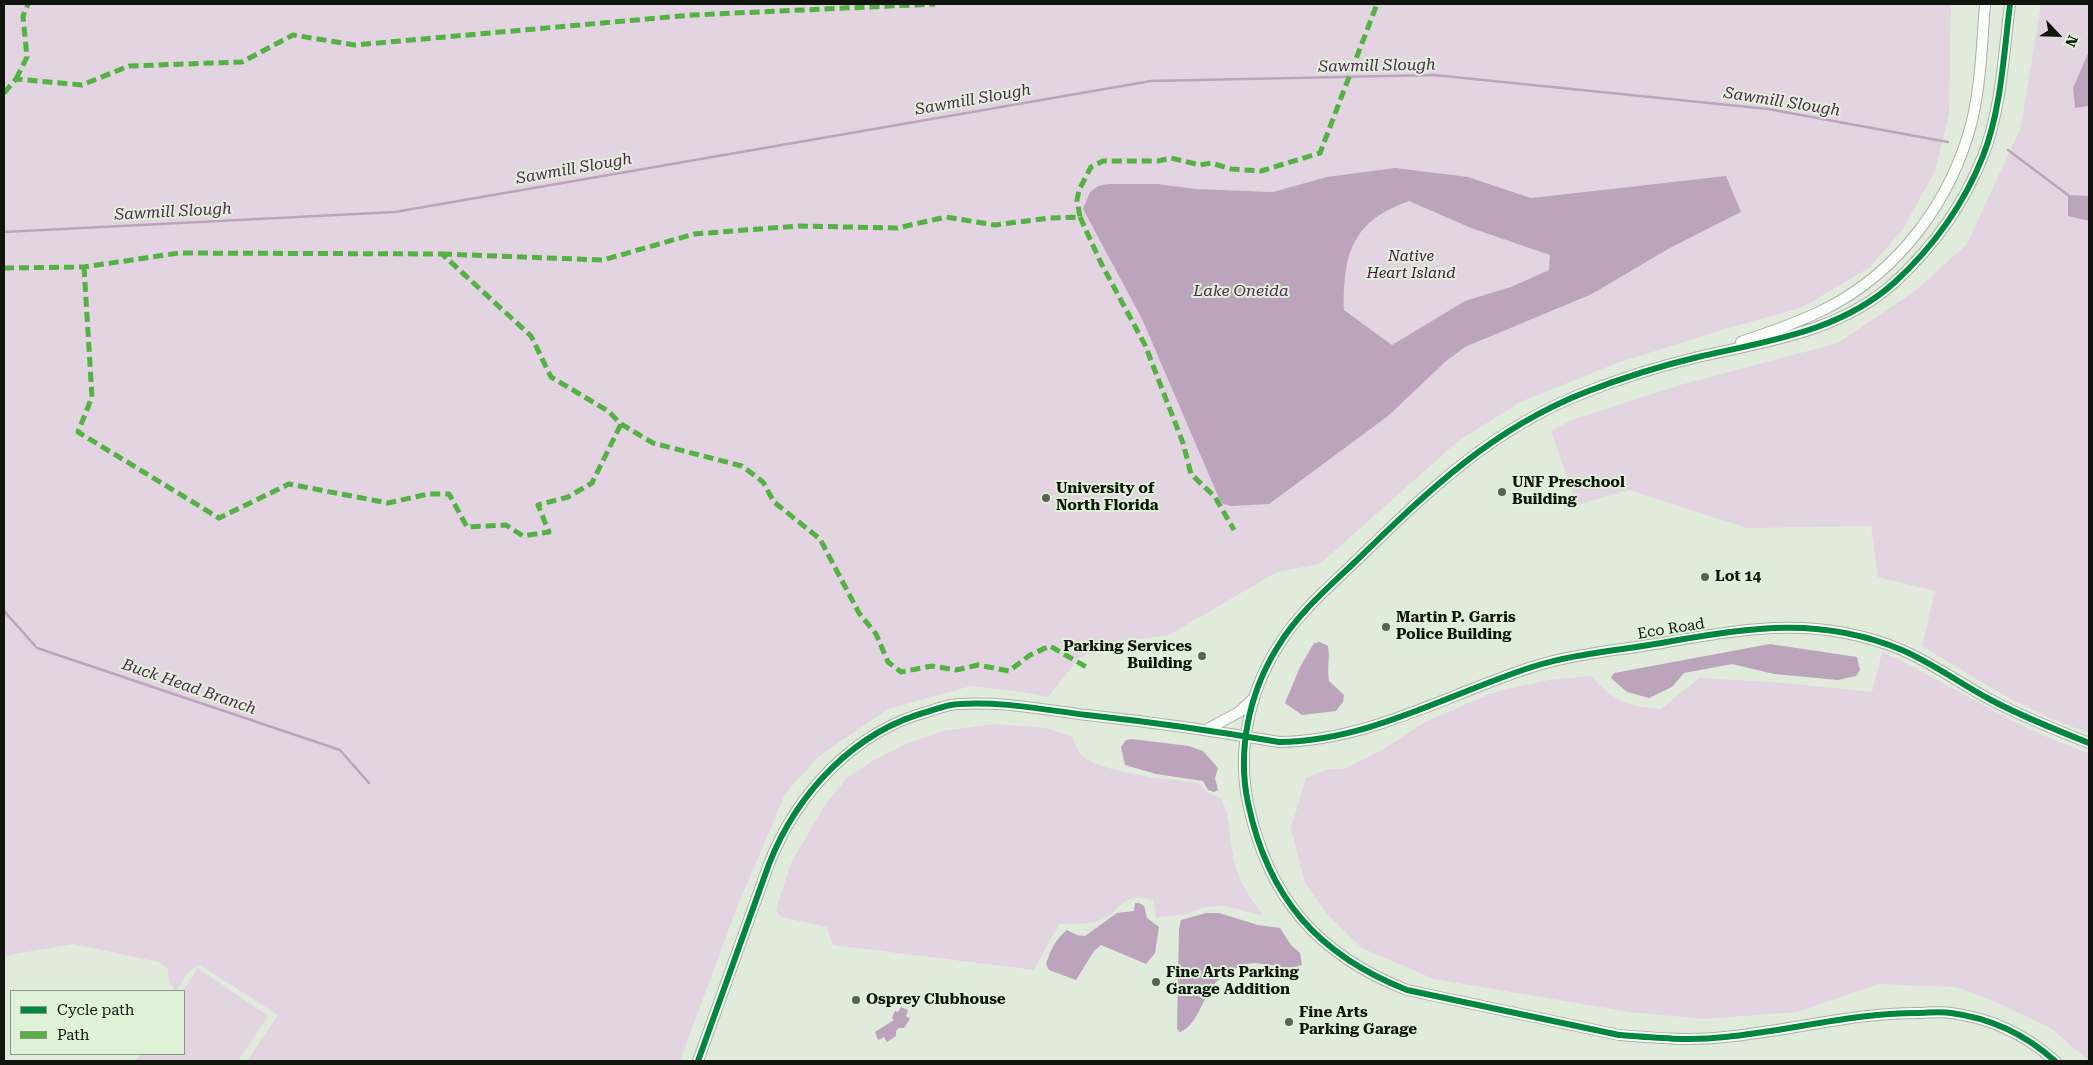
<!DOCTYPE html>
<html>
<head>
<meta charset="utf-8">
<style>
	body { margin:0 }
	#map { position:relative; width:2093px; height:1065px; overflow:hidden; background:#e1ebdc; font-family:"Roboto Serif",serif }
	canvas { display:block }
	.frame { position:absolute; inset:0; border:5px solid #10160d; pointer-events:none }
	.legend { position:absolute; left:10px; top:990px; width:175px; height:65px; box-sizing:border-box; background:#dff1d6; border:1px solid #8c9986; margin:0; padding:6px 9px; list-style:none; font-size:15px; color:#10160d }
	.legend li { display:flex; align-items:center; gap:10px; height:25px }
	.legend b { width:25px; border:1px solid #8c9986 }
	.north { position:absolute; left:2033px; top:10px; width:50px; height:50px; -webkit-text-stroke:4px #dff1d6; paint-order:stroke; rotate:114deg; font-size:14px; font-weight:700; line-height:20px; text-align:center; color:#10160d }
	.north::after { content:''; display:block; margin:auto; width:18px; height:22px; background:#10160d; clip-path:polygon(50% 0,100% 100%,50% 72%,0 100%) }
</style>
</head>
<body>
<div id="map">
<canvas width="2093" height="1065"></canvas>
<div class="frame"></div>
<ul class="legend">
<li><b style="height:6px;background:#00873e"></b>Cycle path</li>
<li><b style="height:6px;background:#54b144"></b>Path</li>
</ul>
<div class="north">N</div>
</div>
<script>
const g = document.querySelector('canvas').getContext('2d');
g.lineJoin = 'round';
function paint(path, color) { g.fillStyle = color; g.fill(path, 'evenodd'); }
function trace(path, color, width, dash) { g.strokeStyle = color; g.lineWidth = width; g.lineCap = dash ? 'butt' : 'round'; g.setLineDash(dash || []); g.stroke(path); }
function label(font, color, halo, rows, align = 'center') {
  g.font = font + ' "Roboto Serif",serif'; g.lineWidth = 4; g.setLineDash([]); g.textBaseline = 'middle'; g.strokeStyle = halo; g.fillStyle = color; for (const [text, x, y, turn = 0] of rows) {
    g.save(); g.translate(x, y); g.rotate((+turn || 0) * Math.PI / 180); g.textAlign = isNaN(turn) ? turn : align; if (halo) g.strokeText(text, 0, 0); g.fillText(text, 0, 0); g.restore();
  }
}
paint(new Path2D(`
	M4 4H1951L1949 114 1935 171 1903 229 1870 267 1803 307 1725 329 1617 363 1520 402 1457 442 1320 564 1277 572 1169 635 1125 641 1079 658 1048 697 1023 692 971 686 888 709 819 756 785 794 734 915 680 1061H247L278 1015 200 965 189 971 176 991 169 982 168 969 159 962 73 944 4 956ZM1726 176 1741 212 1668 249 1592 294 1465 347 1221 503 1142 319 1083 209 1158 184 1196 189 1273 192 1468 177 1531 198Z
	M2041 4H2089V51L2073 88 2075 108 2089 106V196L2068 195V216L2089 221V733C2029 713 1976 679 1922 646L1935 591 1878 577 1871 526 1747 528 1629 490 1577 505 1551 431 1572 420 1680 385 1838 343 1915 291 1967 244 2021 127Z
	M1409 201 1471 228 1551 255 1549 270 1422 328 1392 345 1344 310V276L1353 241 1382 211Z
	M1882 652C1952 684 2015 729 2089 753V1061L2052 1029 1994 1001 1956 987 1879 984 1797 1012 1704 1019 1630 1012 1434 979 1362 948 1328 915 1305 883 1291 828 1306 778 1326 770 1346 768 1382 750 1425 722 1494 692 1549 680 1591 676C1614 701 1627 707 1661 709L1699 678 1774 682 1872 692Z
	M997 724 1046 728 1073 737C1074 742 1076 748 1079 752 1093 773 1174 780 1199 783L1206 792 1221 798C1232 820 1229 844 1236 868 1240 885 1253 901 1263 916L1227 906 1204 907 1184 915 1156 917 1153 900C1119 891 1125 911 1098 921 1087 925 1070 923 1059 924L1034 970 833 945 827 927 781 917 776 910 791 863 825 805 847 778 874 760 904 745 942 731Z
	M198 968 268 1016 238 1061H135L141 1054H184L183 991Z`), '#e2d4e0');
paint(new Path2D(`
	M2089 51V106L2075 108 2073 88Z
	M1395 168 1468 177 1531 198 1726 176 1741 212 1668 249 1592 294 1465 347 1446 361 1388 416 1269 504 1231 506 1221 503 1142 319 1083 209 1090 192 1098 186 1110 184H1158L1196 189 1273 192 1327 177ZM1409 201 1471 228 1550 255 1549 270 1511 287 1465 301 1392 345 1344 310C1343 254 1352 221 1409 201Z
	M2068 195 2089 196V221L2068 216Z
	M1320 642 1328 646C1330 658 1327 668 1329 681L1344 695 1343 702 1336 711 1302 715 1285 703 1300 667 1314 643Z
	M1770 644 1857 657 1860 670 1856 676 1838 680 1774 674 1732 664 1684 673 1672 687 1649 698 1627 692 1611 678 1614 673Z
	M1132 739 1189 746 1203 751 1218 768 1215 778 1218 790 1214 792 1208 790 1203 781 1156 774 1125 765 1121 747 1126 740Z
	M1135 903H1139L1144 906 1147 918 1159 927 1155 953 1146 964 1101 945 1094 951 1076 980 1049 970 1046 964C1051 949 1055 940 1067 930L1077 935 1085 936 1117 913 1134 911Z
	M1206 913H1219L1258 925 1280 928 1291 945 1300 953 1302 965C1282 973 1258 956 1238 967 1229 972 1219 978 1213 986 1202 999 1197 1026 1180 1032L1177 1029 1179 929 1181 920Z
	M901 1007 908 1010 906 1016 910 1019 904 1028H899L896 1031V1036L887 1042 884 1037 878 1040 875 1032 894 1020 892 1018 895 1011 898 1012Z`), '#bca4bc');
trace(new Path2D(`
	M2008 150 2068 195
	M4 232 395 212 1151 81 1434 75 1768 109 1948 142
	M4 611 37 648 340 750 369 783`), '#bca4bc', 2.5);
const minor = new Path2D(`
	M2010 4C2004 52 2001 111 1983 156 1964 204 1933 247 1895 282 1840 332 1767 341 1698 357 1660 366 1622 378 1586 392 1491 429 1427 492 1356 561 1328 588 1297 614 1277 648 1249 693 1237 751 1248 803 1268 898 1318 955 1407 990L1619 1035C1655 1038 1690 1041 1725 1037 1789 1031 1852 1013 1917 1013 1928 1013 1940 1011 1951 1013 1990 1018 2026 1035 2055 1061
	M1741 342C1769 332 1798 323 1825 309 1899 272 1952 200 1972 121 1981 83 1982 42 1985 4
	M1206 730 1239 712 1253 699
	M698 1061 769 864C797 793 854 731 930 711 939 708 950 704 959 704 1002 701 1045 710 1087 715 1151 722 1215 731 1279 742 1369 741 1448 694 1532 667 1569 655 1611 651 1649 645 1740 630 1813 613 1902 650 1934 664 1961 684 1991 700 2023 717 2056 730 2089 743`);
trace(minor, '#a9b1a6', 12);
trace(minor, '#fafcfa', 10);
trace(new Path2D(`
	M16 79 27 57 23 16 28 4
	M4 93 16 79 82 85 129 66 242 62 293 35 355 45 692 15 935 4
	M1080 217 1101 263 1145 345 1183 443 1191 474 1215 497 1234 530
	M442 254 603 260 694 234 798 226 897 228 946 217 995 225 1050 218 1080 217 1077 200 1079 190 1091 167 1103 161H1158L1171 158 1200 165 1211 163 1231 169 1261 171 1320 153 1377 4
	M84 267 92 397 78 432 219 518 289 484 388 503 428 494H449L467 527 506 525 523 536 549 532 538 505 568 497 592 483 621 424
	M4 268 84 267 179 253 442 254 531 336 551 377 608 411 621 424 653 443 742 466 763 482 774 502 820 539 859 613 876 634 888 662 901 672 932 666 956 670 978 665 1009 671 1030 655 1050 646 1088 668`), '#54b144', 5, [10, 5]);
trace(new Path2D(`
	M2010 4C2004 52 2001 111 1983 156 1964 204 1933 247 1895 282 1840 332 1767 341 1698 357 1660 366 1622 378 1586 392 1491 429 1427 492 1356 561 1328 588 1297 614 1277 648 1249 693 1237 751 1248 803 1268 898 1318 955 1407 990L1619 1035C1655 1038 1690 1041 1725 1037 1789 1031 1852 1013 1917 1013 1928 1013 1940 1011 1951 1013 1990 1018 2026 1035 2055 1061
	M698 1061 769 864C797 793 854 731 930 711 939 708 950 704 959 704 1002 701 1045 710 1087 715 1151 722 1215 731 1279 742 1369 741 1448 694 1532 667 1569 655 1611 651 1649 645 1740 630 1813 613 1902 650 1934 664 1961 684 1991 700 2023 717 2056 730 2089 743`), '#00873e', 6);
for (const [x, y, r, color] of [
	[1502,492,5,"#596155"],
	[1046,498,5,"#596155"],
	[1705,577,5,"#596155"],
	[1386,627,5,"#596155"],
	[1202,656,5,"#596155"],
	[1156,982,5,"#596155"],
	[856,1000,5,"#596155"],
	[1289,1022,5,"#596155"]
]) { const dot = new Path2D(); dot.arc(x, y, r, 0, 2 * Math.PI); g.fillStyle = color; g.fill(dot); trace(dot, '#dff1d6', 2); }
label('italic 15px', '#441347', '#dff1d6', [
	["Native",1411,257],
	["Heart Island",1411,274]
]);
label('bold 15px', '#10160d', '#dff1d6', [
	["UNF Preschool",1512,483],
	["Building",1512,500],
	["University of",1056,489],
	["North Florida",1056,506],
	["Lot 14",1715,577],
	["Martin P. Garris",1396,618],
	["Police Building",1396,635],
	["Parking Services",1192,647,"right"],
	["Building",1192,664,"right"],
	["Fine Arts Parking",1166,973],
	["Garage Addition",1166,990],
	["Osprey Clubhouse",866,1000],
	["Fine Arts",1299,1013],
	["Parking Garage",1299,1030]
], 'left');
label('15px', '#10160d', '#dff1d6', [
	["Eco Road",1671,629,-9]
]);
label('italic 16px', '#542458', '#dff1d6', [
	["Sawmill Slough",1377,66,-1],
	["Sawmill Slough",973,100,-10],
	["Sawmill Slough",1782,102,9],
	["Sawmill Slough",574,169,-10],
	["Sawmill Slough",173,212,-3],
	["Lake Oneida",1241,291],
	["Buck Head Branch",189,687,19]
]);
</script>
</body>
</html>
